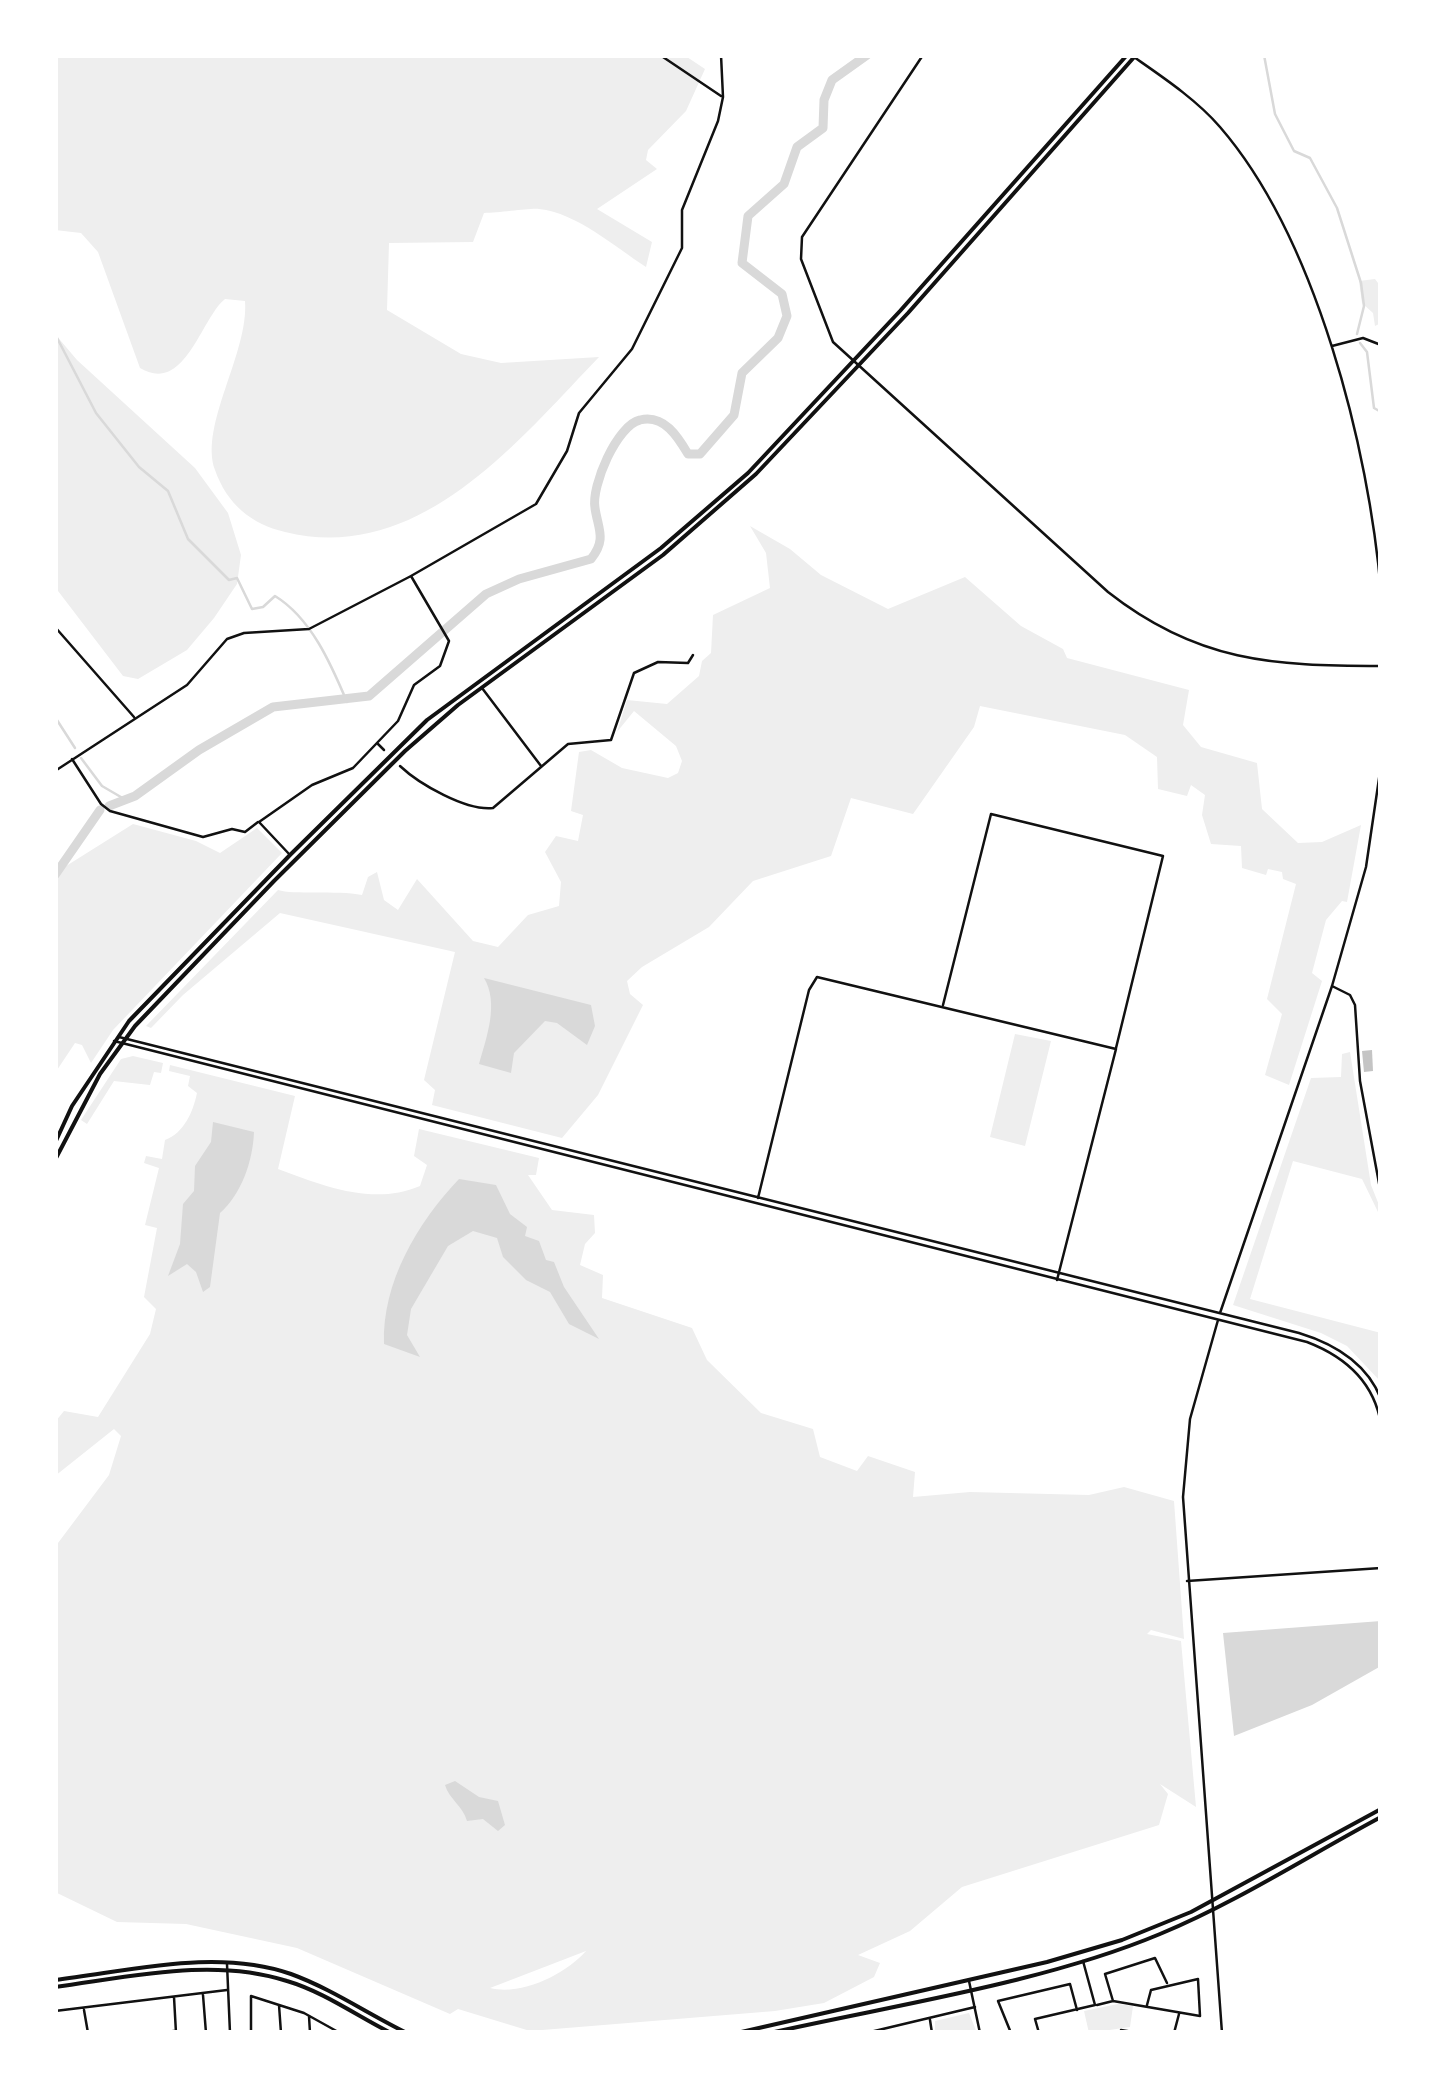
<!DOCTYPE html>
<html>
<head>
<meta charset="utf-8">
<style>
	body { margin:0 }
	#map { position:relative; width:1436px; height:2088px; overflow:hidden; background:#fff; font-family:Cabin,sans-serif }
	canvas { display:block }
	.frame { position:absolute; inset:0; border:58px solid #fff; pointer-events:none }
</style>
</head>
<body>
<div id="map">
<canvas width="1436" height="2088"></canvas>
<div class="frame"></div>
</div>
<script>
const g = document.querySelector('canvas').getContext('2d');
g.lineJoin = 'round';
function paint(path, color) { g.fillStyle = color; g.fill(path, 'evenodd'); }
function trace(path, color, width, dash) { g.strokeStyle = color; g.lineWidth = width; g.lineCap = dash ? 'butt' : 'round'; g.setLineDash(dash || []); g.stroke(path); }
paint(new Path2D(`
	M55 55H684L705 69 686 111 648 150 646 160 657 169 597 209 652 242 646 267C615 247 577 213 539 209 529 208 500 213 484 213L473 242 389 243 387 310 461 354 501 363 599 357C517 442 419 565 285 532 251 524 227 504 215 470 199 425 249 353 245 301L225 299C201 318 185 395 140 368L98 252 81 233 55 230Z
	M1375 279 1381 287 1379 324 1375 326 1373 313 1362 303 1359 281Z
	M55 334 77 360 195 468 228 513 241 555 237 584 214 618 187 650 138 679 123 676 55 587Z
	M750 526 790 549 821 575 888 609 965 577 1021 626 1063 649 1067 658 1189 690 1183 725 1201 747 1257 763 1262 809 1298 843 1322 842 1361 825 1347 902 1342 901 1326 920 1312 973 1322 981 1289 1085 1265 1075 1282 1014 1267 999 1296 884 1283 879 1282 872 1268 869 1266 875 1242 868 1241 846 1211 844 1202 815 1205 795 1191 785 1187 796 1158 789 1157 757 1125 735 980 706 974 727 913 814 851 798 831 856 753 881 709 927 642 967 627 981 630 994 643 1005 598 1095 562 1138 432 1105 435 1090 424 1080 455 952 280 913 183 995 151 1028 146 1026 278 890C293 895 336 890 362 895L368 877 377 872 384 900 398 910 417 879 473 941 498 947 528 915 559 906 561 882 545 852 556 836 578 841 583 815 571 811 579 752 591 750 622 768 668 778 678 773 682 761 676 746 634 711 617 732 627 700 667 704 699 676 702 661 711 653 713 615 770 588 766 553Z
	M133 824 196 841 220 853 257 828 282 853 113 1030 91 1063 82 1045 75 1043 55 1073V873Z
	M1015 1034 1051 1041 1025 1146 990 1137Z
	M1350 1052 1371 1185 1381 1210 1378 1212 1362 1179 1293 1161 1250 1299 1381 1333V1382L1347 1346 1321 1333 1233 1305 1311 1078 1341 1077 1342 1054Z
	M133 1056 163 1063 161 1073 154 1072 150 1085 114 1081 87 1124 81 1120 121 1059Z
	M170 1065 295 1096 278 1169C324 1186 373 1206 420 1186L427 1165 414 1156 419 1129 539 1158 536 1175H528L552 1210 594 1215 595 1233 585 1244 580 1265 603 1275 602 1298 692 1328 707 1360 761 1413 813 1429 820 1457 857 1471 868 1456 915 1472 913 1497 970 1492 1089 1495 1124 1487 1174 1501 1184 1639 1151 1630 1147 1634 1181 1641 1196 1807 1160 1784 1168 1794 1159 1825 962 1887 910 1931 858 1955 880 1963 874 1977 824 2003 775 2011 530 2031 458 2009 450 2014 297 1948 186 1924 117 1922 55 1892V1547L109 1475 121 1436 114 1429 55 1476V1422L64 1411 98 1417 150 1334 156 1309 144 1297 157 1228 145 1225 159 1168 144 1163 146 1156 162 1159 165 1140C184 1133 193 1112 197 1093L188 1086 190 1076 169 1071ZM586 1951C567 1973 523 1996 490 1988Z
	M1118 2004 1133 2006 1130 2027 1089 2033 1084 2011Z
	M969 2013 977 2033H935V2021Z`), '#eee');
paint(new Path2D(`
	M484 978 591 1005 595 1026 587 1045 557 1023 545 1021 514 1053 511 1073 479 1064C487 1036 499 1003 484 978Z
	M213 1122 254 1132C253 1161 241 1195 220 1213L210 1287 203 1292 196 1272 187 1264 168 1276 180 1244 183 1204 194 1191 195 1166 211 1142Z
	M459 1179 496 1185 510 1214 527 1227 525 1236 539 1241 546 1260 554 1262 564 1287 599 1339 569 1324 550 1292 526 1280 503 1257 497 1238 473 1231 448 1246 411 1309 407 1335 420 1357 384 1344C382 1283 417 1223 459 1179Z
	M1381 1621V1666L1312 1705 1234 1736 1223 1633Z
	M455 1781 479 1797 498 1801 505 1825 498 1831 483 1819 467 1821C463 1806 449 1799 445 1785Z`), '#d9d9d9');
trace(new Path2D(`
	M1264 55 1275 114 1294 151 1310 158 1337 208 1361 283 1364 306 1357 334
	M55 334 96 413 139 467 168 491 188 539 229 580 237 578 252 609 263 607 275 596C311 618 331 664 347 702
	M1360 343 1367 352 1374 408 1381 412
	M55 717 75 748
	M81 758 102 786 126 800`), '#d9d9d9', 2.5);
trace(new Path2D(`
	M109 806 135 796 199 750 273 707 369 696 486 594 519 579 591 559C607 539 598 529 595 508 591 486 617 425 640 420 664 414 678 437 688 454H700L734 415 742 373 778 338 787 316 782 294 742 263 748 216 784 184 797 147 823 128 824 100 832 80 867 55
	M55 875 100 810`), '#d9d9d9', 9);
paint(new Path2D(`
	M1372 1050 1373 1071 1364 1072 1362 1051Z`), '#c4c4c4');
trace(new Path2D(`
	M660 55 721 96
	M55 627 134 717
	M482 688 541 766
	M378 744 384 750
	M72 759 101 804 110 811 203 837 232 829 245 832 258 822
	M400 766C419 784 466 811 493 808L568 744 611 740 634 673 658 662 688 663 693 655
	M55 771 187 685 227 639 244 633 309 629 411 576
	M290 855 259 822 312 785 353 768 398 721 414 685 440 666 449 641 411 576 536 504 567 451 579 413 632 349 682 248V210L718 121 723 97 721 55
	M943 1005 991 814 1163 856 1116 1048
	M1187 1581 1381 1568
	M969 1981 980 2033
	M203 1995 206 2033
	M174 1997 176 2033
	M279 2005 281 2033
	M1097 2005 1113 2001
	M1147 2005 1151 1990 1198 1979 1200 2016 1113 2001 1105 1974 1155 1958 1167 1983
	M84 2010 88 2033
	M55 2011 227 1990
	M309 2016 310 2033
	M930 2020 932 2033
	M1121 2030 1139 2033
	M156 2033 174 2031
	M251 2033V1996L304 2013 340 2033
	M866 2033 975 2007
	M1011 2033 998 2001 1070 1984 1077 2010
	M1039 2033 1035 2019 1095 2005 1083 1961
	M1102 2033H1121
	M1174 2033 1179 2014`), '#111', 2.5);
trace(new Path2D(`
	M923 55 802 237 801 259 833 342 1108 592C1197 662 1273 666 1381 666
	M1131 55C1161 76 1196 99 1220 127 1316 238 1369 448 1381 592
	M1332 346 1363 338 1381 345
	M1332 986 1350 995 1355 1005 1360 1081 1381 1194
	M119 1037 1299 1333C1335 1344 1367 1363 1381 1399
	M114 1041 1307 1342C1346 1357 1374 1382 1381 1424
	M758 1198 809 990 817 977 1116 1049 1057 1280
	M1220 1313 1332 986 1366 867 1381 765
	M1218 1320 1190 1419 1183 1497 1222 2033
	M227 1964 230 2033`), '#111', 2.5);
trace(new Path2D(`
	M55 1143 72 1106 129 1021 290 855 427 720 661 548 748 473 900 311 1127 55
	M55 1160 100 1074 135 1026 274 881 405 751 458 705 663 555 756 474 908 313 1136 55
	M55 1980C131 1971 216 1948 291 1974 332 1989 368 2014 407 2033
	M55 1987C130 1977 213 1957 287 1981 324 1992 357 2016 391 2033
	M737 2033 1047 1962 1122 1940 1191 1912 1381 1809
	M770 2033C894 2005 1043 1983 1160 1934 1237 1902 1308 1856 1381 1817`), '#111', 4);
</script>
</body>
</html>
